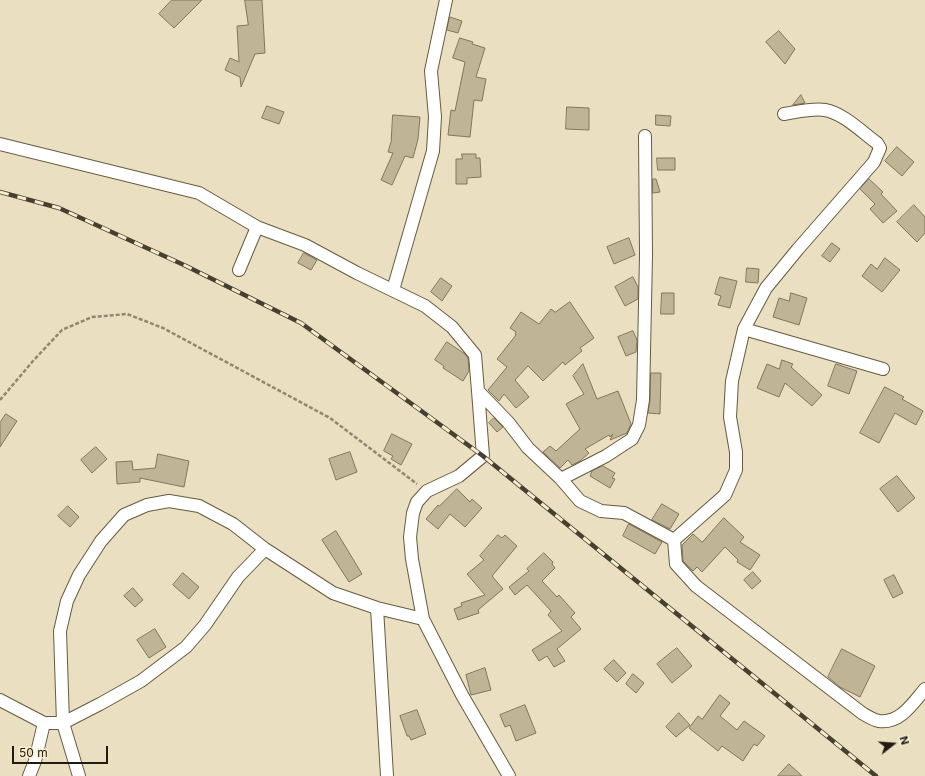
<!DOCTYPE html>
<html>
<head>
<meta charset="utf-8">
<style>
	body { margin:0 }
	#map { position:relative; width:925px; height:776px; overflow:hidden; background:#ebdfc1; font-family:Inter,sans-serif }
	canvas { display:block }
	.north { position:absolute; left:873px; top:724px; width:40px; height:40px; -webkit-text-stroke:3px #f9ecce; paint-order:stroke; rotate:73deg; font-size:11px; font-weight:700; line-height:16px; text-align:center; color:#201b10 }
	.north::after { content:''; display:block; margin:auto; width:14px; height:18px; background:#201b10; clip-path:polygon(50% 0,100% 100%,50% 72%,0 100%) }
	.scale { position:absolute; left:12px; top:746px; width:96px; height:18px; box-sizing:border-box; border:2px solid #201b10; border-top:0; padding-left:5px; font-size:12px; line-height:14px; white-space:nowrap; color:#201b10; -webkit-text-stroke:3px #f9ecce; paint-order:stroke }
</style>
</head>
<body>
<div id="map">
<canvas width="925" height="776"></canvas>
<div class="north">N</div>
<div class="scale">50 m</div>
</div>
<script>
const g = document.querySelector('canvas').getContext('2d');
g.lineJoin = 'round';
function paint(path, color) { g.fillStyle = color; g.fill(path, 'evenodd'); }
function trace(path, color, width, dash) { g.strokeStyle = color; g.lineWidth = width; g.lineCap = dash ? 'butt' : 'round'; g.setLineDash(dash || []); g.stroke(path); }
const building = new Path2D(`
	M172 0H202L174 28 159 14Z
	M245 0H262L265 53 255 54 241 87 240 77 225 70 230 58 239 62 237 26 248 25Z
	M450 17 462 21 458 33 447 30Z
	M779 31 795 49 785 64 766 42Z
	M460 38 473 42 472 44 485 48 476 77 486 79 482 101 474 100 470 137 448 135 451 110 455 111 465 62 453 58Z
	M801 95 805 103 793 105Z
	M267 106 284 112 279 124 262 118Z
	M567 107 589 108V130L566 129Z
	M393 115 420 117 418 139 413 158 405 156 392 185 381 180 393 153 388 152 391 142Z
	M656 115 671 116 670 126 656 125Z
	M897 147 914 162 902 176 885 161Z
	M462 154H476V158H480L481 177 467 178V184H456V159H462Z
	M657 158H675V170H658Z
	M653 179H656L660 192 653 193Z
	M869 179 883 192 881 194 897 211 883 223 870 209 875 204 860 189Z
	M914 205 925 217V233L917 242 897 222Z
	M629 238 635 255 614 264 607 247Z
	M832 243 840 249 830 262 822 256Z
	M304 253 317 260 311 270 298 263Z
	M885 258 900 270 882 292 862 276 871 264 877 269Z
	M747 268 759 269 758 283 746 282Z
	M633 277 638 287V299L625 306 615 287Z
	M720 277 737 281 730 308 718 305 721 296 715 294Z
	M441 278 452 286 442 301 431 292Z
	M662 293H674V314H661Z
	M791 293 807 298 799 325 773 317 779 298 789 301Z
	M570 302 594 338 580 348 582 351 565 365 563 362 543 381 528 366 515 380 529 397 516 408 504 394 499 401 488 390 507 367 497 359 516 335 515 334 516 332 510 328 521 312 539 324 551 309 555 312Z
	M633 331 637 340 636 352 626 356 618 337Z
	M447 342 465 354 468 358 469 371 463 381 443 368 444 366 435 360Z
	M782 360 793 364 791 367 822 395 812 406 785 383 779 397 757 388 767 364 779 369Z
	M583 364 597 399 618 391 631 424 627 433 610 440 613 434 610 437 609 435 585 449 589 453 580 461 572 465 568 460 560 468 543 452 550 446 556 451 580 429 566 404 584 394 573 376Z
	M836 364 857 371 849 394 828 386Z
	M651 373H661L660 414 648 413 650 400Z
	M885 387 904 397 902 399 923 411 916 425 895 413 879 443 860 433Z
	M6 414 17 421 0 447V423Z
	M494 418 503 427 497 432 489 423Z
	M392 434 412 444 401 465 391 459 393 456 384 451Z
	M96 447 107 459 92 473 81 460Z
	M350 452 357 472 336 480 329 459Z
	M158 454 189 461 184 487 140 478V482L117 484 116 462 132 461 133 470 155 468Z
	M603 466 615 473 612 478 615 479 610 488 590 476 592 471Z
	M897 476 915 498 898 512 880 489Z
	M457 489 470 502 472 499 482 508 465 527 450 514 438 529 426 519 438 505 439 506Z
	M662 504 679 514 670 529 652 520Z
	M68 506 79 517 70 527 58 516Z
	M724 518 744 537 740 542 760 555 750 570 737 562 738 560 725 547 702 572 697 567 693 571 683 561 682 545 693 534 702 542Z
	M629 524 662 542 655 554 623 536Z
	M336 531 362 574 349 582 322 540Z
	M498 535 502 538 505 535 517 546 492 576 503 589 478 610 479 613 458 620 454 609 462 606 461 603 485 595 467 574 484 560 480 556Z
	M544 553 553 562 552 564 555 568 542 581 557 597 559 595 575 613 571 617 581 629 557 649 565 661 554 667 547 656 539 661 532 650 562 631 548 615 551 611 527 585 515 595 509 587 529 571 527 569Z
	M753 572 761 581 752 589 744 580Z
	M183 573 199 587 189 599 173 585Z
	M894 575 903 593 893 598 884 580Z
	M133 588 143 600 135 607 124 596Z
	M155 629 166 647 149 658 137 640Z
	M677 648 692 666 672 683 657 664Z
	M842 649 875 666 860 697 840 687 828 677Z
	M614 660 626 673 617 682 604 669Z
	M485 668 491 690 471 695 466 675Z
	M633 674 644 683 636 693 626 684Z
	M720 695 730 703 720 716 737 730 744 721 765 736 757 746 754 744 743 761 722 746 718 751 689 728 698 716 702 719Z
	M525 705 536 733 516 741 510 725 505 727 500 715Z
	M417 710 426 734 411 740 409 736H407L400 716Z
	M679 713 690 725 676 737 666 727Z
	M789 764 802 776H778Z`);
paint(building, '#c0b497');
trace(building, '#81765b', 1);
const minor = new Path2D(`
	M0 144 199 193 257 227 305 245 357 273 425 306 452 327 475 355 478 391 508 422 528 448 561 479 580 501 601 511 624 513 674 540 725 495 736 470V452L730 417 732 381 744 329 766 288 798 249 874 162 880 148 877 143C862 132 843 113 825 110 812 108 797 112 784 114
	M239 270 257 227
	M393 290 433 151 435 117 431 71 446 0
	M744 329 883 369
	M478 391 483 456 459 476 427 491 417 502 413 513 410 537 412 559 423 619 462 695 509 776
	M561 479 606 456 632 439 639 425 643 400 646 255 645 136
	M674 540 676 564 696 586 862 713C867 716 873 720 879 721 900 724 913 703 925 689
	M377 608 387 776
	M0 700 44 723H63L100 704 141 681 186 647 205 625 238 577 265 549
	M29 776 35 761 44 723
	M79 776 63 723 60 631 67 601 79 575 101 541 124 515 147 505 169 501 199 506 233 524 265 549 333 593 377 608 423 619`);
trace(minor, '#665b41', 14);
trace(new Path2D(`
	M0 400 33 361 62 330 92 317 127 314 163 328 330 418 417 484`), '#908772', 2.5, [4, 2]);
trace(minor, '#fff', 12);
const rail = new Path2D(`
	M0 192 59 208 184 265 301 323 483 456 876 776`);
trace(rail, '#464031', 4.5);
trace(rail, '#f9ecce', 3, [9]);
</script>
</body>
</html>
